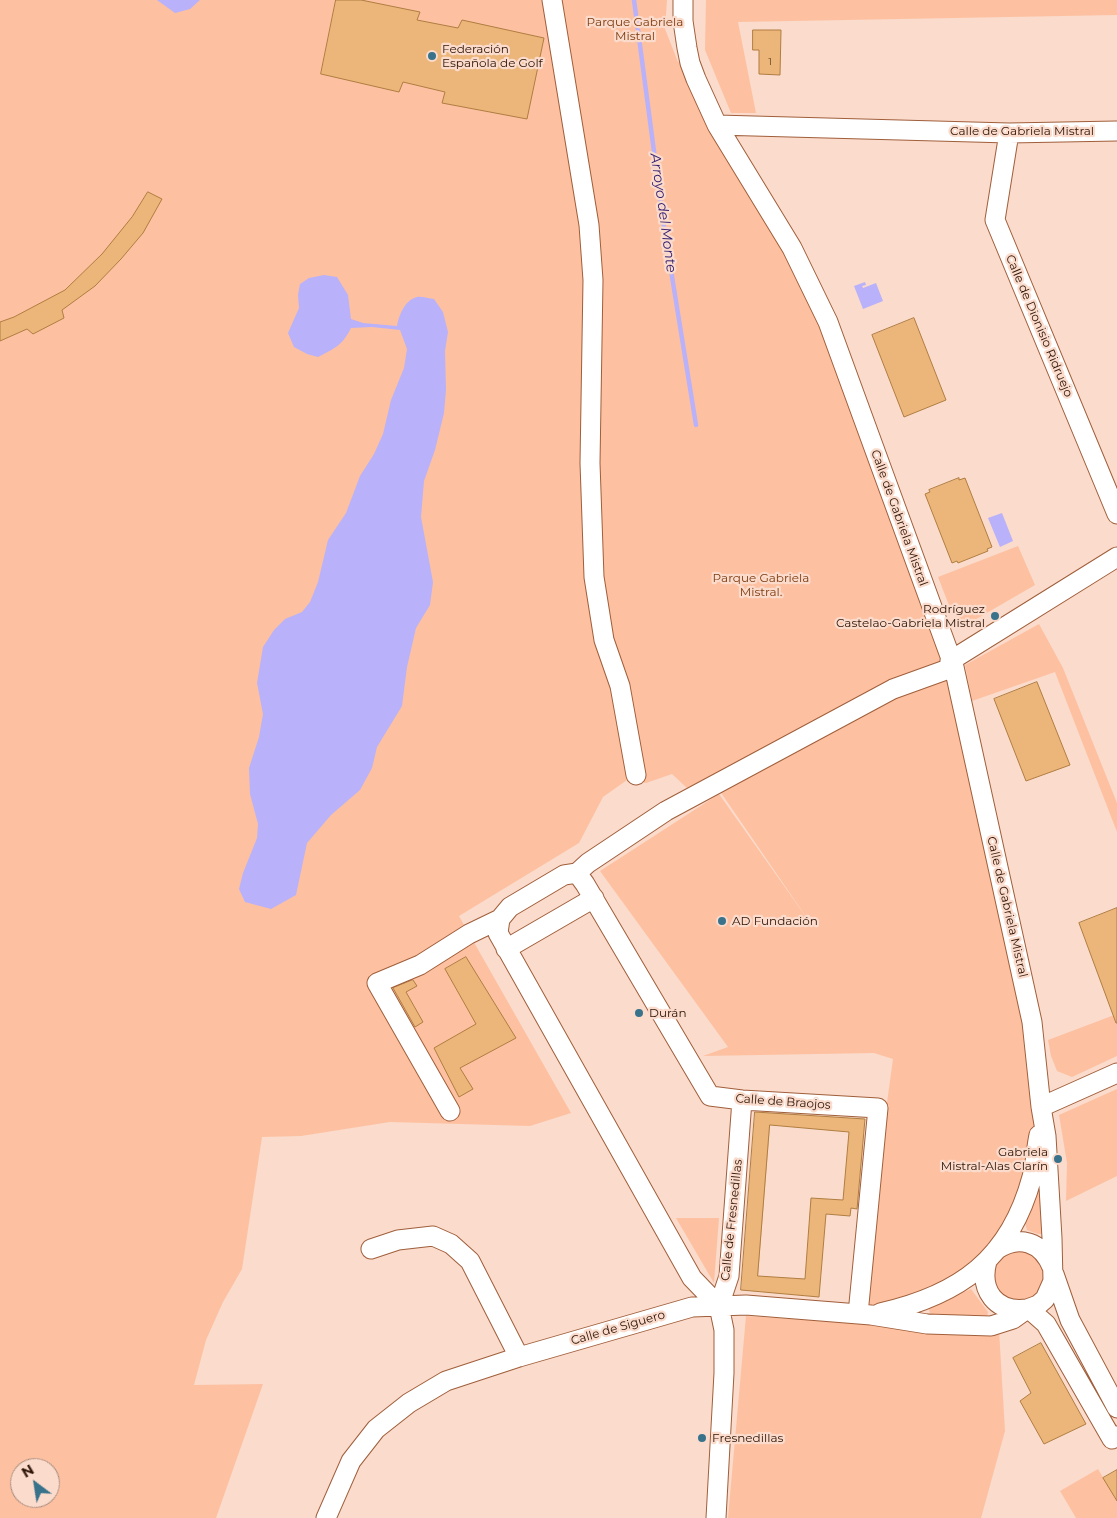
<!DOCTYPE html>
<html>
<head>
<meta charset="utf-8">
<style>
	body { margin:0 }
	#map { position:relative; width:1117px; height:1518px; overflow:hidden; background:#fadbcc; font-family:Montserrat,sans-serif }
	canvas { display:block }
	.north { position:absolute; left:10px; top:1458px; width:50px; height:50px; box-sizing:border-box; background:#fadbcc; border:1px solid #a88b7c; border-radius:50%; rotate:329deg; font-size:14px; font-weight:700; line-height:20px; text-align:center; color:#2e1405 }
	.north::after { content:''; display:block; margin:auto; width:18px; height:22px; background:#38728b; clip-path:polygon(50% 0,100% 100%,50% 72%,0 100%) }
</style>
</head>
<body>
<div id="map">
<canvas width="1117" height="1518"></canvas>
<div class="north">N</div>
</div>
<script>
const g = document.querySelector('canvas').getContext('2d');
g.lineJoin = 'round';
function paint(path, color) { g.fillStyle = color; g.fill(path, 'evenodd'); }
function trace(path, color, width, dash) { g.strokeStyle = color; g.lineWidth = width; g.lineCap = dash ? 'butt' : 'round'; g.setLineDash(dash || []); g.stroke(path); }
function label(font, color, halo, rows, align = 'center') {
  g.font = font + ' Montserrat,sans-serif'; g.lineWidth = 4.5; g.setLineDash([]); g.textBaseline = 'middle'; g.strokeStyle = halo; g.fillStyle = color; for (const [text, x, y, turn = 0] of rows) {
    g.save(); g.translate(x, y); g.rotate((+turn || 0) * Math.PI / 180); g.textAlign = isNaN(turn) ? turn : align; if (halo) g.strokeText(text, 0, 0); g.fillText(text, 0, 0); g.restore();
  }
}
paint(new Path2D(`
	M0 0H667L665 29 678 62 696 63 792 248 954 667 1041 1107 1022 1192 978 1263 942 1284 858 1314 893 1059 874 1053 703 1056 728 1047 600 871 719 794 811 924 715 784 869 700 687 788 672 774 646 783 627 780 603 797 579 843 459 916 571 1113 530 1126 390 1122 301 1136 262 1137 242 1269 223 1302 206 1340 194 1385 263 1384 216 1518H0ZM20 1468H50V1498H20Z
	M706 0H1117V15L738 22 756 113H731L705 50Z
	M1018 546 1035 585 966 625 952 613 938 577Z
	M1039 624 1063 668 1117 803V832L1055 672 972 701 965 665Z
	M1117 1014V1056L1072 1077 1057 1071 1051 1056 1048 1040Z
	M1117 1089V1176L1066 1201 1067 1163 1059 1115Z
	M1040 1184 1044 1234H1038L1027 1230 1025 1223 1038 1185Z
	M676 1218H719L714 1283Z
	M1019 1249 1036 1254 1045 1269 1044 1286 1033 1300 1008 1301 995 1288 993 1270 996 1262 1002 1255Z
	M971 1289 988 1312 987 1317 937 1318 930 1313 929 1310 930 1306Z
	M746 1316 885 1325 999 1330 1005 1431 981 1518H728Z
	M1098 1469 1117 1501V1518H1076L1060 1491Z`), '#fdc1a1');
paint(new Path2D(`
	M157 0H200L190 9 175 13Z
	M324 275 337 277 348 295 351 319 363 323 397 326C399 315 405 300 417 297 422 296 429 299 434 299L443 312 448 332 445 351 446 390 444 413 435 450 424 481 421 517 433 582 430 605 416 628 407 667 402 706 377 747 372 768 360 790 331 815 307 843 296 895 271 909 245 902 239 889 243 873 257 838 258 824 250 794 249 768 259 737 263 714 257 683 263 647 274 630 285 619 302 612 310 602 318 582 328 540 346 513 360 476 374 454 383 434 391 400 404 368 407 349 400 330 372 327 351 328C342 346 335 348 318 357L307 354 294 347 288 333 299 308 298 295 300 284 309 278Z
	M865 282 866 285 862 286 863 288 876 283 883 301 863 309 854 286Z
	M1002 513 1013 541 1000 547 988 518Z`), '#b9b1fa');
trace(new Path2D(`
	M634 0 664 227 696 425`), '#b9b1fa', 4.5);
const building = new Path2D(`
	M336 0H361L420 12 417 20 458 28 462 20 544 38 527 119 442 103 445 92 403 82 399 92 321 74Z
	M753 30H781L780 75 759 74V50H753Z
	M148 192 162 199 143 233 121 259 95 286 62 310 64 318 33 334 27 329 0 341V322L14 317 65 290 102 254 132 217Z
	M914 318 946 400 904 417 872 335Z
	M959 478V480L965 478 992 547 987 549 988 551 958 563 957 561 952 563 925 494 930 492 929 490Z
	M1037 682 1070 765 1026 781 994 699Z
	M1117 908V1023H1116L1079 923Z
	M466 957 516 1038 460 1068 473 1089 459 1097 434 1048 476 1024 445 969Z
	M413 980 417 986 406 992 423 1022 415 1027 393 988Z
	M755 1112 865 1119 857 1209 851 1208 850 1216 826 1214 819 1297 741 1290ZM770 1125 849 1132 843 1200 811 1198 805 1279 758 1276Z
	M1041 1343 1086 1424 1044 1444 1020 1401 1031 1393 1013 1358Z
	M1117 1470V1501L1103 1478Z`);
paint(building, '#ecb67a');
trace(building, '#b07d41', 1);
const minor = new Path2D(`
	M552 0 589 225 593 280 590 463 594 577 604 640 620 686 636 775
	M717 125 1009 133 1117 131
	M1009 133 995 220 1117 514
	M950 661 1117 557
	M577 873 588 863 666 811 893 689 954 667
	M506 949 594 898
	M1041 1107 1117 1073
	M450 1111 377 983 420 965 469 934 500 919
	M371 1249 398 1240 433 1236 451 1244 470 1261 519 1357
	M996 1250C1019 1234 1042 1242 1052 1267
	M987 1261C979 1291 996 1313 1027 1309
	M1054 1274 1070 1320 1117 1408
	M719 1306 692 1278 498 933 500 919 510 907 564 875 577 873 585 884 710 1096 742 1100 878 1108 858 1314
	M1029 1309 1046 1324 1112 1439 1117 1436
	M880 1313C960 1295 1010 1259 1032 1177 1036 1163 1036 1149 1039 1135
	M326 1518 351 1461 376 1429 409 1403 446 1381 519 1357 692 1307 746 1305 871 1315 927 1324 991 1326 1013 1319 1027 1309 1038 1305 1045 1299 1053 1281 1052 1238 1046 1136 1041 1107 1032 1022 954 667 828 322 792 248 717 125 696 79 690 63 687 48 683 21V0
	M716 1518 724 1373V1330L719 1306 729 1276 742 1100`);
trace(minor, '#a05e3a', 21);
trace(minor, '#fff', 19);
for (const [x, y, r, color] of [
	[432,56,5,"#38728b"],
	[995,616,5,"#38728b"],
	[722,921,5,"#38728b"],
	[639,1013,5,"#38728b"],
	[1058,1159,5,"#38728b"],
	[702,1438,5,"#38728b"]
]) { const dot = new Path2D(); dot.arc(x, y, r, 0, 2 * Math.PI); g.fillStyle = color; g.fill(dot); trace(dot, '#fadbcc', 2); }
label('10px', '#5e3c22', null, [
	["1",770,62]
]);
label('12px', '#7d3b0f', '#fadbcc', [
	["Parque Gabriela",635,22],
	["Mistral",635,36],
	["Parque Gabriela",761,578],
	["Mistral.",761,592]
]);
label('12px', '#2e1405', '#fadbcc', [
	["Federación",442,49],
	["Española de Golf",442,63],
	["Rodríguez",985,609,"right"],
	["Castelao-Gabriela Mistral",985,623,"right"],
	["AD Fundación",732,921],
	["Durán",649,1013],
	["Gabriela",1048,1152,"right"],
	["Mistral-Alas Clarín",1048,1166,"right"],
	["Fresnedillas",712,1438]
], 'left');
label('12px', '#2e1405', '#fadbcc', [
	["Calle de Gabriela Mistral",1022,131],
	["Calle de Dionisio Ridruejo",1039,326,67],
	["Calle de Gabriela Mistral",899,518,70],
	["Calle de Gabriela Mistral",1007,907,77],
	["Calle de Braojos",783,1102,4],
	["Calle de Fresnedillas",732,1220,-84],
	["Calle de Siguero",618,1328,-16]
]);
label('italic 14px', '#352072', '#fadbcc', [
	["Arroyo del Monte",663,213,82]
]);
</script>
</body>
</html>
